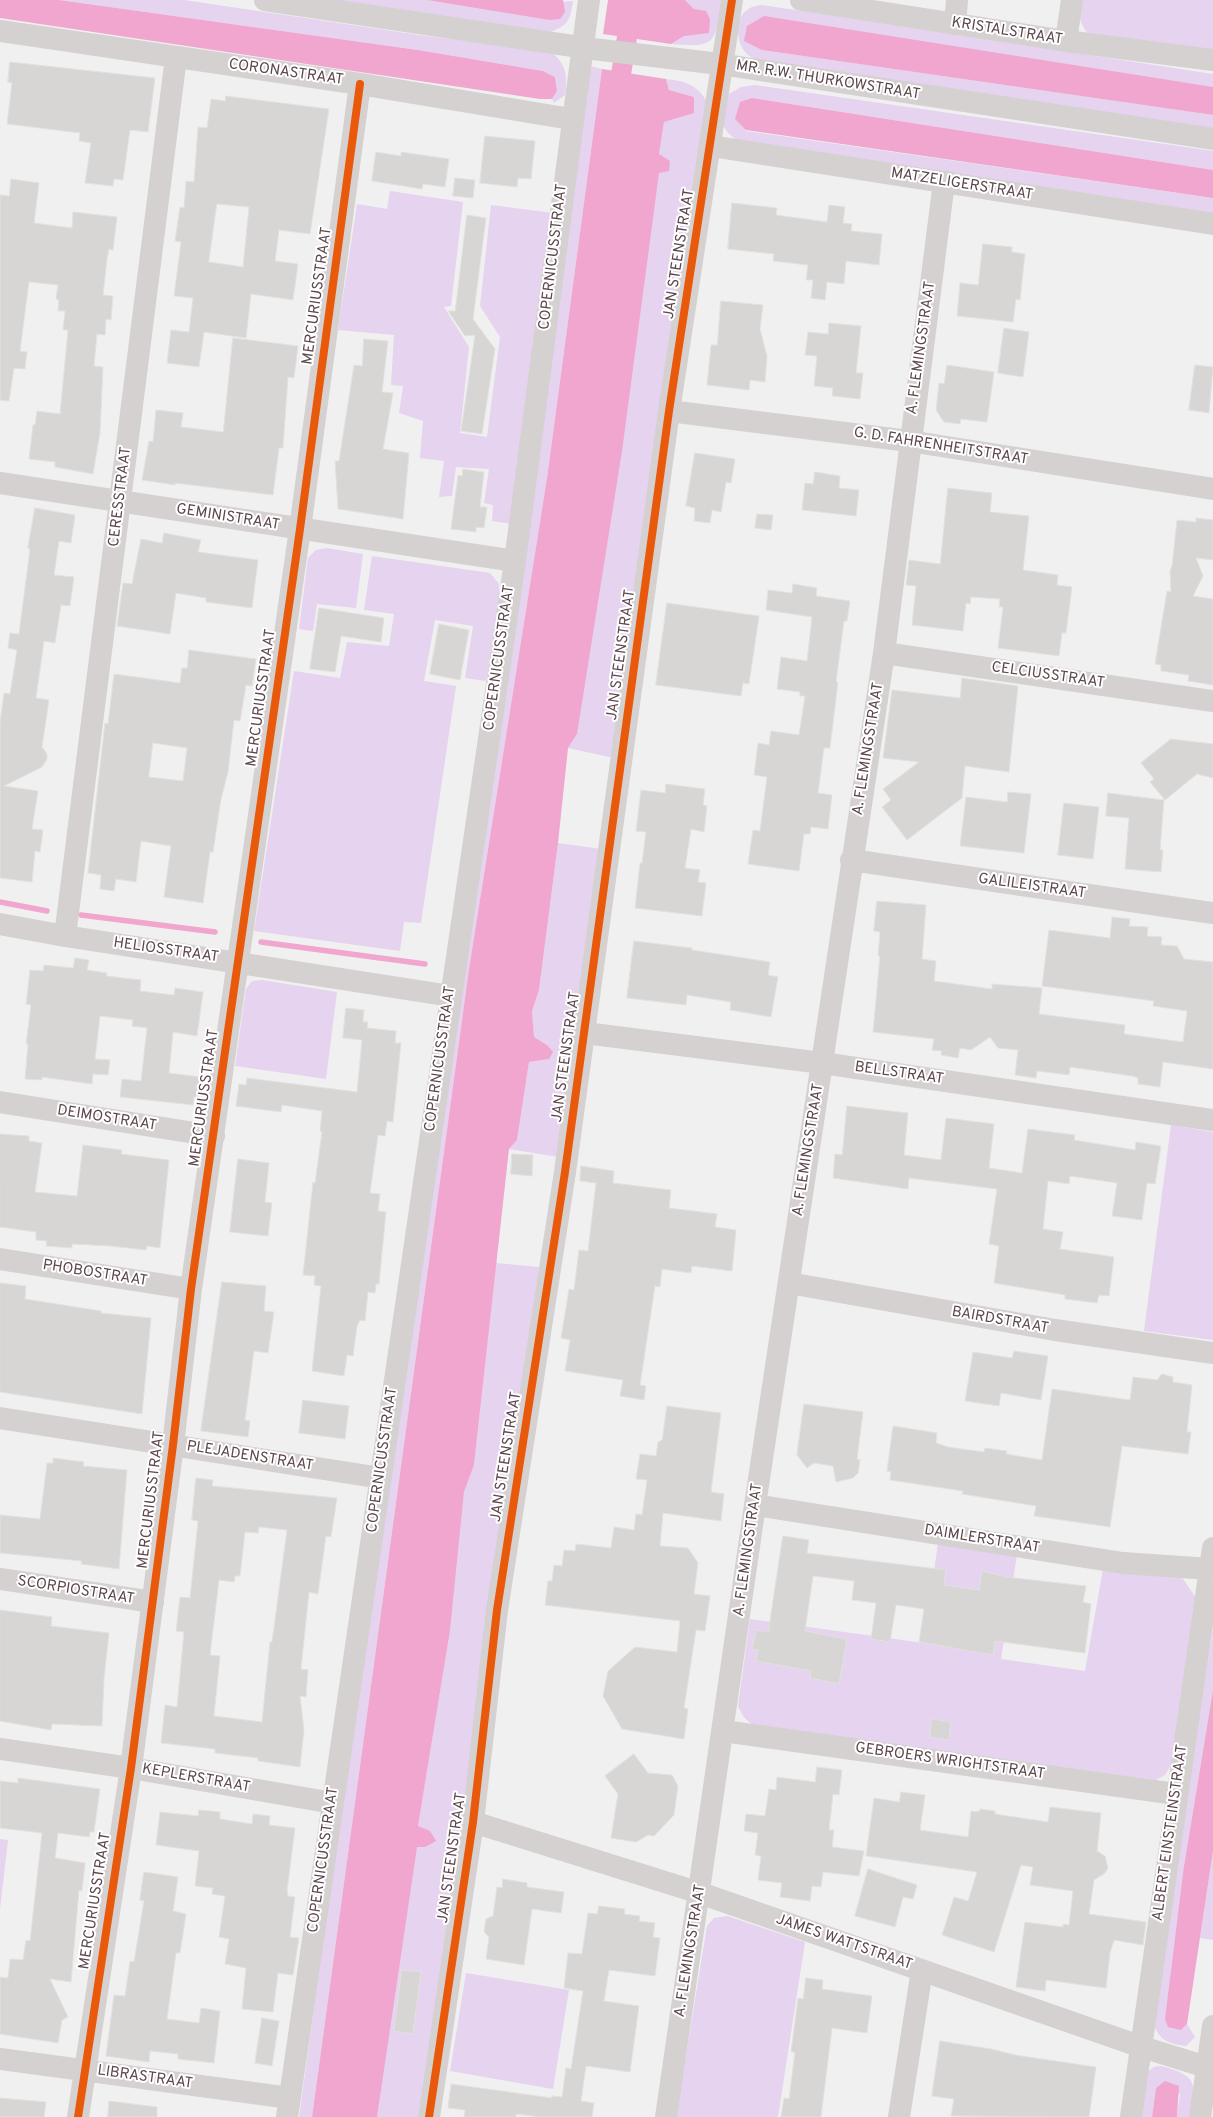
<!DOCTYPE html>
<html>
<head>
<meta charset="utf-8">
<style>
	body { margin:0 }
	canvas { display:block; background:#eff0ef }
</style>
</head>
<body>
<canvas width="1213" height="2117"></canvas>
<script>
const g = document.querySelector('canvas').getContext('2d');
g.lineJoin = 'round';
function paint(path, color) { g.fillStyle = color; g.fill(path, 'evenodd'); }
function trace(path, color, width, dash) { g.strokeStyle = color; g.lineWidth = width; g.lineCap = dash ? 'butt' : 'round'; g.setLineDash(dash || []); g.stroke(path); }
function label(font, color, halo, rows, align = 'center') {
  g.font = font + ' Overpass,sans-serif'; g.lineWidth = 4; g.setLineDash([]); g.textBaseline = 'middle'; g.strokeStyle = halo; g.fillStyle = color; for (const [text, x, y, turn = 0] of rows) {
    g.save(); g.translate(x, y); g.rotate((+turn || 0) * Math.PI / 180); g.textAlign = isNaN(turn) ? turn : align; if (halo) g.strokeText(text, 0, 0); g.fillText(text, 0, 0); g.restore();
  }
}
paint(new Path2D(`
	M59 0H184L419 35 548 51C566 60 568 77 565 95L554 103 552 99 557 91 555 77 543 71 418 50Z
	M329 0H427L473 7 573 1C570 20 569 25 550 32Z
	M685 0H721C715 43 717 48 671 44L684 36 694 9Z
	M1080 0H1213V53L1089 35C1079 23 1078 15 1080 0Z
	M762 5 1213 74V87L1032 60 762 50 1213 115V129L760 62C756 59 750 57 747 54 735 42 734 16 750 8 753 6 758 6 762 5Z
	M590 66 602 69 547 478 469 969 312 2117H299L417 1263Z
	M666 79C684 81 696 84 706 100L614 758 568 748 577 734 659 172 669 170 659 154 664 122 694 113V97L669 90Z
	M755 85 1213 151V170L752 98 746 131 1213 198V214L739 142C716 125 722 120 729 94L741 87Z
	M390 191 463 202 451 306 444 307 469 347 460 433 487 437 500 337 480 306 491 205 553 213 512 524 492 521 493 505 484 503 489 469 456 467 452 496 439 497 444 461 420 458 423 421 399 413 403 386 391 385 394 335 338 330 357 204 387 209Z
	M327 548 363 554 356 608 317 604 313 631 299 629 308 558 316 550Z
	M372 556 490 573 499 584V601L486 681 465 678 473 626 435 620 424 681 456 686 421 923 404 922 400 951 254 931 294 671 340 678 347 642 389 646 394 614 364 610Z
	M558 843 601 849 558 1157 509 1149 517 1140 529 1062 549 1059 547 1045 534 1037 532 1011 539 990Z
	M262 980 337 992 326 1079 235 1066 246 989 252 981Z
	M1171 1125 1213 1132V1340L1144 1331Z
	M496 1263 539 1267 456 1868 418 2117H377L418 1826 450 1631 464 1492 474 1465Z
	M938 1543 1017 1554 1001 1659 1085 1671 1103 1569 1181 1576 1196 1598 1171 1765 1165 1775 1156 1780 753 1726 743 1716 738 1706 750 1619 924 1643Z
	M1213 1628V1690L1184 1866 1181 2030 1187 2024 1195 2037 1186 2046C1165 2043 1160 2040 1151 2020Z
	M0 1839 8 1840 0 1909Z
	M1213 1851V1940L1200 1938Z
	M727 1916 805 1942 778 2117H676L707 1926 714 1918Z
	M466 1973 569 1990 553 2089 450 2071Z
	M1161 2066C1197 2076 1196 2081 1191 2117H1177L1180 2094 1156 2088 1152 2117H1140L1147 2072 1154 2067Z`), '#e5d3f0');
paint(new Path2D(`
	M0 0H59L418 50 543 71 555 77 557 91 552 99H540L0 18Z
	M427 0H563L565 12 560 19 550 20Z
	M608 0H685L694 9 706 11 710 19 709 33 684 36 671 44 603 34Z
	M764 16 1213 87V115L762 50 744 41 747 26Z
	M602 69 666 79 669 90 694 97V113L664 122 659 154 670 161 669 171 659 173 622 451 577 734 568 748 558 843 539 990 532 1011 534 1037 547 1045 553 1052 549 1059 529 1062 517 1140 509 1149 474 1465 464 1492 450 1631 418 1826 430 1831 436 1841 425 1847H417L377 2117H312L469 969 547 478Z
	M752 98 1213 170V198L746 130 735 119 740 102Z
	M1213 1690V1851L1187 2024 1181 2030 1168 2027 1165 2019 1184 1866Z
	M1165 2081 1179 2086 1177 2117H1152L1156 2088Z`), '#f0a6ce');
trace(new Path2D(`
	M0 902 47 911
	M81 915 215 932
	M261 942 425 964`), '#f0a6ce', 5.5);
trace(new Path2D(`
	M617 99 633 0`), '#f0a6ce', 20);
const building = new Path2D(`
	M10 62 155 78 148 132 130 130 123 180 114 179 113 186 85 183 91 143 79 141 80 133 7 124 12 83 8 82Z
	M226 96 329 109 310 234 279 230 275 261 298 264 293 300 251 294 246 338 204 332 199 367 167 363 171 330 189 332 193 298 174 296 181 242 175 241 180 207 184 208 186 181 194 182 198 127 207 128 211 99 225 101ZM217 204 249 207 243 267 209 262Z
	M485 136 535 141 531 179 518 178 517 187 480 183Z
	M376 152 401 156V152L449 159 445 187 423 184 422 189 372 181Z
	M455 178 475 180 473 198 453 196Z
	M11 179 39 183 34 223 72 228 73 212 117 217 113 250 109 249 107 259 103 295 113 296 111 320 106 319 105 335 97 334 94 366 103 367 100 433 93 474 55 467V462L29 459 33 425H35L37 411 60 414 68 330H63L65 311H58L59 300 56 299 58 285 29 282 20 351 27 352 25 369 14 368 9 401 0 400V195L9 196Z
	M732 203 777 208 776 215 827 222 829 205 845 207 843 223 852 224 851 231 882 234 879 265 846 261 844 284 827 282 825 300 811 298 813 280H806L808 265 773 261 774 254 728 249Z
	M467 215 486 218 473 319 495 349 482 434 461 431 475 335 465 336 448 311H455Z
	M983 244 1012 247V252L1025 254 1020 300 1016 299 1013 322 957 316 960 283 978 285Z
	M721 301 763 305 760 329 767 356 765 382 750 380 749 390 707 385 711 345H717Z
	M829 323 861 326 856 373H863L860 399 832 396 833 388 814 386 817 356 805 355 808 332 828 334Z
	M1004 328 1029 332 1023 377 998 373Z
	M233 338 298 346 294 378 288 377 283 448H279L273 495 175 483V485L142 480 149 441 153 442 156 410 183 413 181 427 223 432Z
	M364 339 388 341 382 392 393 393 383 449 409 453 403 519 338 509 335 461H339L354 365 362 366Z
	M947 365 994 372 987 422 961 419 960 424 944 422 936 410 939 383 944 384Z
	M1195 365 1213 367 1209 413 1189 410Z
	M695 453 735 459 731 483 726 482 721 512 712 510 710 523 694 521 695 508 686 506Z
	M463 469 484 472 480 507H487L484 528 476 527V532L451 529 458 475 462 476Z
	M815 472 840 476 839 488 859 490 856 516 802 510 805 483 813 484Z
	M948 488 992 493 990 512 1029 516 1023 570 1058 575 1057 585 1072 587 1066 633H1062L1059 656 998 648 1003 607H999L1000 599 971 597 970 604 966 603 963 631 912 625 916 586 906 585 909 560 940 564Z
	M35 508 75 515 71 543 59 541 54 575 74 577 70 606 61 605 55 643 44 641 36 698 49 700 42 747 47 754V759L42 767 4 786 38 791 32 829 43 830 40 852 35 851 32 882 0 878V722L4 693 10 694 17 650 8 648 10 633 19 634 30 549 28 548Z
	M757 514 773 515 771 530 755 528Z
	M1196 518 1213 520V560L1196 558 1203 576 1193 596 1213 599V685L1188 681 1189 675 1161 671V665L1155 664 1167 591 1171 592 1170 571 1172 566 1177 520 1196 522Z
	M164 533 201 540 198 552 258 560 252 608 206 602V598L176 593 170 634 117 626 123 583 132 584 141 539 162 543Z
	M793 584 817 588 816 596 850 601 847 621H844L836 682H838L830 748H824L818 793 832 795 828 829 811 827 810 834H804L799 871 748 864 753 830 760 831 767 777 754 775 758 743 769 745 771 731 799 735 805 696H800V692L777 689 781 657 807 661 812 617 766 610 768 590 792 593Z
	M667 603 759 616 749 684 743 683 741 696 656 685Z
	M319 608 384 618 381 642 341 636 335 672 310 669Z
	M439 624 469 630 460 680 430 674Z
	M189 650 256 659 252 686 246 685 240 721 234 720 228 772 221 799 213 852H210L203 903 164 897 171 846 141 841 136 882 116 879 114 891 100 889 101 875 88 873 105 723 108 724 114 674 180 683 182 668H187ZM153 743 187 748 183 781 149 777Z
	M962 678 1018 686 1009 772 965 766 962 798 907 840 882 807 891 800 883 789 919 762 883 758 892 690 960 698Z
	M1171 739 1213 744V778L1197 774 1165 800 1150 782 1154 779 1141 763Z
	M666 784 705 789 703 805 707 806 704 832 691 829 685 868 700 870 698 882 706 883 702 916 635 908 640 863H642L646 832 636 831 641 790 665 793Z
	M1008 792 1031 794 1024 853 960 846 966 797 1007 802Z
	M1108 793 1164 800 1160 850H1163L1161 872 1125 869 1129 818 1106 816Z
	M1064 803 1099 807 1093 859 1058 855Z
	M877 901 926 905 922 959 936 961 934 981 992 989V984L1042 988 1039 1014 1125 1025 1124 1034 1183 1042 1187 1011 1153 1006 1154 1001 1042 986 1049 930 1110 938 1112 917 1130 919 1129 926 1148 927 1147 936 1162 937 1161 945 1177 946 1184 959 1213 962V1069L1163 1062 1160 1087 1138 1084V1078L1132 1076 1070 1067 1069 1075 1037 1071 1036 1078 1015 1075 1018 1050 998 1048 990 1037 971 1050 960 1048 958 1058 941 1055 942 1051 932 1050 934 1039 873 1032 880 956H878L880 932 874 931Z
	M634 941 692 948V950L770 962 768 975 778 977 771 1017 730 1010 731 1002 687 995 686 1005 627 998Z
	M75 958 89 960 87 970 107 973 106 976 141 980 140 991 174 995 175 988 203 992 197 1036 173 1032 169 1073 201 1077 198 1097H194L193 1105 120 1097 122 1079 141 1081 147 1028 132 1026 133 1020 100 1016 95 1059 110 1060 108 1075 93 1074 92 1084 42 1077V1080L25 1079 28 1044H26L31 1005 26 1004 30 970 43 971 44 965 73 968Z
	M346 1008 364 1010 363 1022H368L367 1028 396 1031 395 1043H401L393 1122 387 1121 385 1136 378 1135 370 1193 380 1194 378 1211 386 1212 379 1284H376L375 1293 368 1292 365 1321 360 1320 357 1326 353 1356 347 1355 344 1376 312 1371 321 1286 314 1285 315 1276 303 1275 313 1182 315 1183 322 1132 320 1131 322 1111 282 1105 281 1112 236 1106 239 1084 246 1085 247 1078 357 1092 362 1040 343 1038Z
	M847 1106 908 1113 904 1155 941 1160 946 1118 994 1124 989 1168 1022 1173 1028 1129 1075 1135 1074 1140 1135 1150 1136 1142 1161 1146 1155 1184 1147 1183 1142 1220 1112 1216 1117 1183 1070 1176 1069 1184 1048 1181 1043 1229 1063 1232 1060 1249 1114 1257 1109 1296 1099 1295 1097 1303 1065 1299V1295L994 1283 999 1246 989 1244 997 1189 909 1178 908 1189 833 1178 835 1154 842 1155Z
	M0 1134 29 1136V1141L42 1143 35 1192 77 1196 83 1145 122 1150 121 1154 169 1160 160 1248 147 1246 146 1250 110 1246 72 1244V1248L46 1246 47 1241 36 1240V1232L0 1227Z
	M512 1154 533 1155 532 1176 511 1174Z
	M238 1159 269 1163 265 1202 272 1203 268 1236 230 1232Z
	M581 1166 614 1171 613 1183 671 1190 669 1208 717 1214 715 1227 736 1230 732 1271 692 1266 691 1273 662 1269 660 1287 655 1286 640 1385 646 1386 644 1400 620 1396 623 1380 565 1371 570 1340 561 1338 569 1289 574 1290 579 1250 588 1251 596 1183 580 1181Z
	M222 1282 266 1286 264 1311 274 1312 268 1353 254 1351 245 1420 250 1421 248 1437 201 1431Z
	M0 1283 26 1286 25 1299 101 1311V1313L151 1318 142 1414 0 1392Z
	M1014 1351 1048 1356 1041 1400 1001 1393 999 1406 965 1401 973 1352 1012 1358Z
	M1162 1374 1173 1377V1382L1192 1385 1187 1432H1191L1188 1454 1122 1446 1110 1527 1034 1516 1036 1506 962 1494 963 1491 890 1480 891 1472 887 1471 893 1426 937 1433 936 1443 948 1447 984 1452 985 1448 1007 1451 1006 1454 1042 1460 1052 1389 1130 1400 1133 1377 1157 1380Z
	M303 1400 349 1406 345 1439 299 1433Z
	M804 1404 863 1412 857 1459 860 1460 858 1473 853 1478 836 1482 833 1466 814 1463 807 1468 797 1455Z
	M667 1406 721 1413 711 1492 724 1494 721 1521 663 1513 660 1546 688 1548 698 1563 694 1594 710 1596 705 1631 696 1630 684 1708 688 1709 684 1739 622 1729 603 1696 608 1671 635 1647 677 1652 680 1621 545 1605 548 1581H552L554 1565 562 1566 564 1550 575 1551 576 1544 611 1548 614 1527 634 1530 636 1514 642 1515 647 1480 636 1479 640 1454 656 1456 658 1442 662 1440Z
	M53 1458 84 1462 83 1466 127 1470 119 1569 81 1564 82 1561 0 1553V1515L40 1519 47 1463H53Z
	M196 1478 213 1480 212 1486 337 1498 331 1537 326 1536 318 1594 309 1592 301 1669 308 1670 306 1697 300 1696 304 1730 300 1767 258 1761V1758L215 1753V1749L161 1743 165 1705 177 1707 184 1632 176 1631 180 1597 190 1598 198 1521 192 1520ZM259 1527 287 1530 272 1642H270L262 1722 214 1716 220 1656 210 1655 219 1580 234 1582 235 1576H240L245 1532 258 1533Z
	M783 1536 809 1540 807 1553 946 1570 944 1585 979 1590 982 1571 1006 1577 1086 1586 1083 1602 1091 1604 1085 1653 995 1641 993 1655 919 1642 924 1609 896 1605 890 1642 871 1639 876 1603 852 1600 854 1581 813 1576 805 1631 847 1639 839 1684 810 1678 811 1671 756 1661 758 1650 752 1649 756 1630 768 1632Z
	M0 1610 52 1617 51 1626 109 1633 104 1679 102 1726 52 1724 51 1730 0 1721Z
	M932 1719 951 1722 949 1740 930 1737Z
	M634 1754 648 1773 672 1775 678 1786 674 1815 654 1836 648 1835 636 1842 611 1838 618 1794 605 1776Z
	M817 1767 842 1770 839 1795 833 1794 829 1830H834L832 1847 864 1851 859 1876 823 1872 821 1887 812 1886 810 1901 780 1897 782 1883 758 1880 761 1856 755 1855 758 1833 744 1831 746 1814 765 1816 769 1789 776 1790 777 1777 815 1782Z
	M18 1778 100 1789 94 1832H90L89 1837 58 1833 55 1858 85 1863 82 1891 79 1890 71 1982 50 1979 68 2017 62 2020 58 2043 0 2034V1977L8 1978 10 1959 23 1960 26 1940 30 1941 42 1833 0 1828V1781L18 1783Z
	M901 1792 925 1795 920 1830 968 1837 971 1811 979 1812 980 1809 995 1811V1814L1048 1822 1050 1807 1101 1813 1097 1851 1105 1856 1108 1868 1105 1873 1094 1880 1089 1914 1146 1922 1143 1945 1114 1940 1110 1953 1106 1988 1046 1980 1045 1991 1016 1987 1025 1922 1063 1927V1924L1069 1925 1073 1891 1030 1885 1033 1867 1021 1865 994 1952 942 1935 954 1897 968 1901 977 1872 866 1856 874 1798 899 1802Z
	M199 1810 220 1812V1819L252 1824 253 1814 270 1816 269 1825 295 1828 287 1891 288 1896 295 1897 290 1937 299 1938 293 1975 278 1973 273 2012 242 2009 246 1968 225 1964 229 1939 219 1937 225 1896 212 1894 213 1888 195 1886 199 1851 156 1845 160 1812 198 1816Z
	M868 1869 917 1885 913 1899 903 1897 895 1927 855 1916Z
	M144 1872 178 1877 173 1911 186 1914 180 1953H176L167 2019 199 2023 201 2008 220 2011 214 2063 178 2059V2054L150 2051 149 2062 106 2056 114 1995 125 1996 130 1961 134 1962 144 1901 140 1900Z
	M503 1879 527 1883V1887L564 1892 561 1913 532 1909 524 1965 486 1959 489 1937 484 1932 486 1919 493 1916 497 1887 502 1888Z
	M599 1906 625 1909 624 1914 640 1916 639 1921 655 1923 653 1937 660 1938 655 1976 609 1970 604 2001 639 2006 630 2072 586 2066 581 2101 594 2103 592 2117H541L516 2114V2117H464L465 2110 448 2108 451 2084 552 2098V2096L562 2097 566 2068 571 2069 583 1991 564 1988 568 1953 582 1954 588 1913 597 1914Z
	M402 1970 421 1972 413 2034 394 2031Z
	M806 1978 823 1980 822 1989 872 1996 867 2033 832 2028 821 2117H781L784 2098 789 2099 795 2052H791L798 1998 803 1999Z
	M262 2018 279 2021 272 2066 255 2063Z
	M940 2041 991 2049 1015 2055 1096 2067 1089 2117 951 2116 954 2099 932 2096Z
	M0 2098 46 2102 44 2117H0Z
	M109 2101 157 2107V2117H108Z`);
paint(building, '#d8d6d5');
trace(building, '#e2e1e1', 1);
trace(new Path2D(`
	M265 0 593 49 720 64 1213 139
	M801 0 1066 41 1213 60
	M955 24 957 0
	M0 31 360 84 571 119
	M1066 41 1072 0
	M711 146 1213 224
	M669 411 909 441 1213 489
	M0 483 515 561
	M884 653 1213 701
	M851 860 1213 913
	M0 924 65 936 451 996
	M65 936 176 57
	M585 1033 822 1063 1213 1120
	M0 1102 214 1136
	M0 1259 191 1289
	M789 1283 1055 1330 1213 1353
	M0 1418 381 1478
	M755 1505 1123 1563 1210 1569
	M0 1579 153 1602
	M723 1731 1176 1794
	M0 1749 131 1768 333 1803
	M473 1822 700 1893 1142 2047 1213 2069
	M0 2059 290 2098
	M78 2117 131 1768 173 1445 191 1289 300 529 360 84
	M287 2117 515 561 589 0
	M429 2117 473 1822 497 1610 565 1172 669 411 732 0
	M666 2117 755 1505 884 653 944 182
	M899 2117 922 1970
	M1131 2117 1213 1548
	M1200 2117 1213 2026`), '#d5d1d1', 22);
trace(new Path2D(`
	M78 2117 131 1768 173 1445 191 1289 300 529 360 84
	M429 2117 473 1822 497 1610 565 1172 669 411 732 0`), '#e8590c', 8);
label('15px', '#5d464c', '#fff', [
	["KRISTALSTRAAT",1007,32,9],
	["CORONASTRAAT",286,73,8],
	["MR. R.W. THURKOWSTRAAT",828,81,9],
	["MATZELIGERSTRAAT",962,185,9],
	["JAN STEENSTRAAT",680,254,-81],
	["COPERNICUSSTRAAT",554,257,-83],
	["MERCURIUSSTRAAT",318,296,-82],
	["A. FLEMINGSTRAAT",922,348,-82],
	["G. D. FAHRENHEITSTRAAT",941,447,9],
	["CERESSTRAAT",121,497,-83],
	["GEMINISTRAAT",228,518,9],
	["JAN STEENSTRAAT",622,655,-82],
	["COPERNICUSSTRAAT",500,658,-82],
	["CELCIUSSTRAAT",1048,676,8],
	["MERCURIUSSTRAAT",262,698,-82],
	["A. FLEMINGSTRAAT",869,749,-81],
	["GALILEISTRAAT",1032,887,8],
	["HELIOSSTRAAT",166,951,8],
	["JAN STEENSTRAAT",567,1057,-82],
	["COPERNICUSSTRAAT",441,1059,-82],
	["BELLSTRAAT",899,1074,8],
	["MERCURIUSSTRAAT",205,1098,-82],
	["DEIMOSTRAAT",107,1119,9],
	["A. FLEMINGSTRAAT",809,1150,-81],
	["PHOBOSTRAAT",95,1274,9],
	["BAIRDSTRAAT",1000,1321,10],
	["PLEJADENSTRAAT",250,1457,9],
	["JAN STEENSTRAAT",507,1457,-81],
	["COPERNICUSSTRAAT",383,1460,-82],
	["MERCURIUSSTRAAT",152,1500,-83],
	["DAIMLERSTRAAT",982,1540,9],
	["A. FLEMINGSTRAAT",749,1550,-82],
	["SCORPIOSTRAAT",76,1591,9],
	["GEBROERS WRIGHTSTRAAT",950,1762,8],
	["KEPLERSTRAAT",196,1779,10],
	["ALBERT EINSTEINSTRAAT",1171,1833,-82],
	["JAN STEENSTRAAT",453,1858,-82],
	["COPERNICUSSTRAAT",324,1860,-82],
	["MERCURIUSSTRAAT",96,1901,-81],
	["JAMES WATTSTRAAT",844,1943,19],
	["A. FLEMINGSTRAAT",691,1951,-81],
	["LIBRASTRAAT",145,2078,8]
]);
</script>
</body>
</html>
